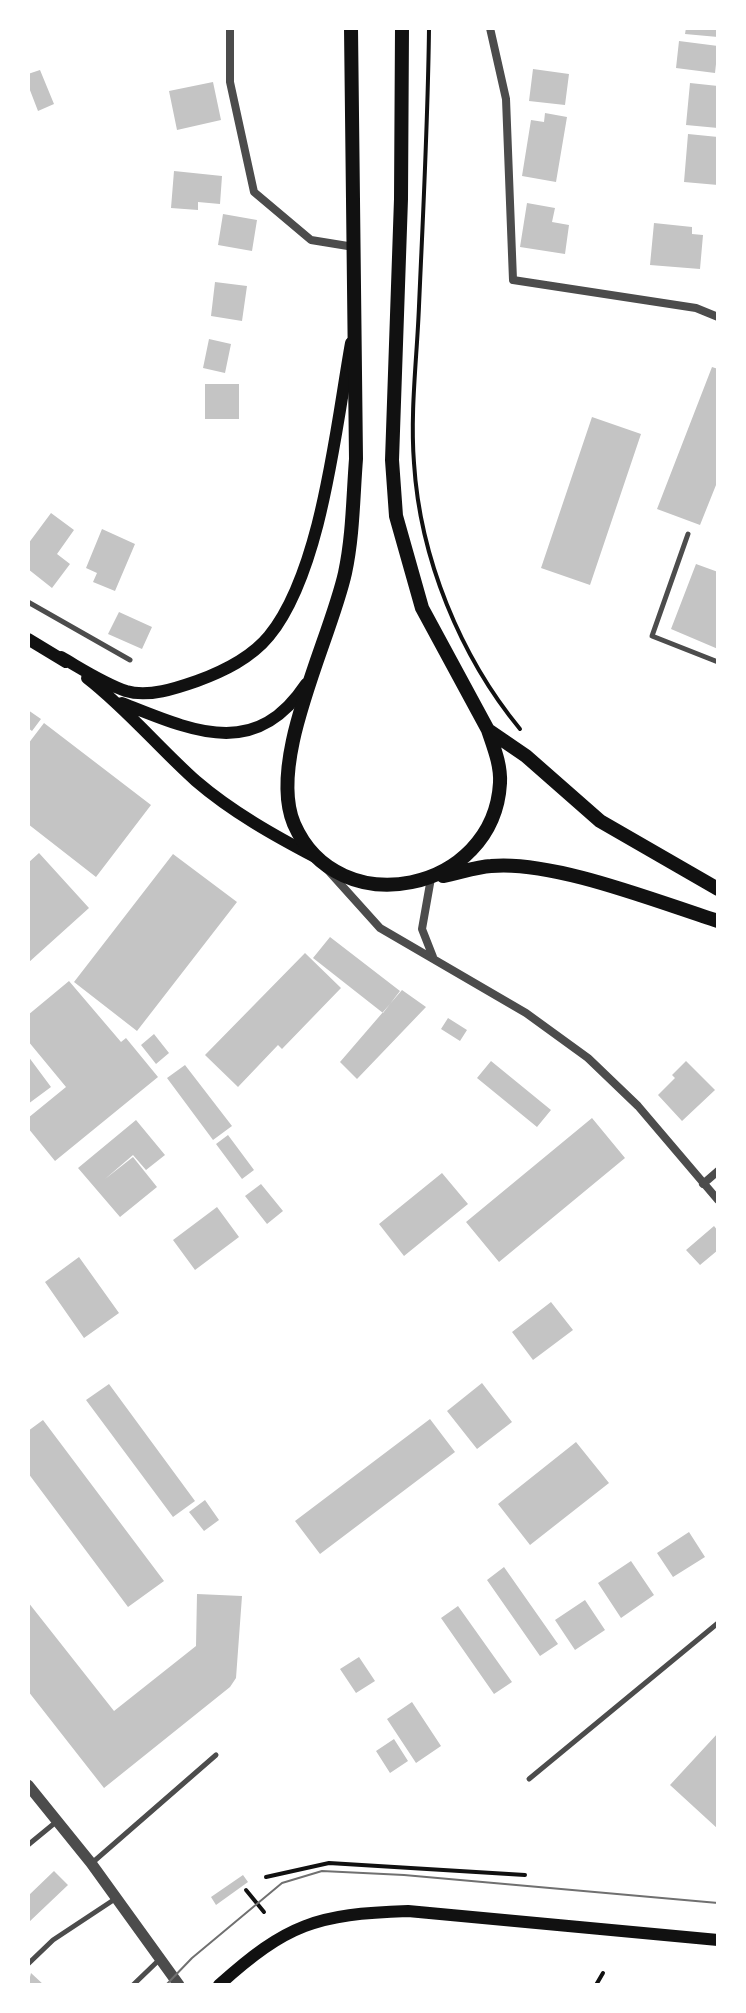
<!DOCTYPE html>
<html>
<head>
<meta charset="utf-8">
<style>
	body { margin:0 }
	#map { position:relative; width:746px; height:2013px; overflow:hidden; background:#fff; font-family:"Times New Roman",serif }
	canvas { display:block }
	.frame { position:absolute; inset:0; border:30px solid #fff; pointer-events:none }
</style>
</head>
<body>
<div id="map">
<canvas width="746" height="2013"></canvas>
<div class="frame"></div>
</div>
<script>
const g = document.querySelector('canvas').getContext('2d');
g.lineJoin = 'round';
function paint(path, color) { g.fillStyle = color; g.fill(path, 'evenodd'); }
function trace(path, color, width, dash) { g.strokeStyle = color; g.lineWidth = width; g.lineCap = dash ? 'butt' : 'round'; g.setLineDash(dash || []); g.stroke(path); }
paint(new Path2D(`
	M686 28H718V37L685 34Z
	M679 41 718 46 715 73 676 68Z
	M533 69 569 74 565 105 529 101Z
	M40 70 54 104 38 111 28 85V74Z
	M213 82 221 120 177 130 169 91Z
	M690 83 718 86V128L686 125Z
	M545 113 567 117 556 182 522 176 531 120 544 122Z
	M688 134 718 137V185L684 182Z
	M174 171 222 176 220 204 198 202V210L171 208Z
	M527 203 555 208 552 222 569 225 565 254 520 247Z
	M223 214 257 220 252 251 218 245Z
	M654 223 692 227V234L703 235 700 269 650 265Z
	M215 282 247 286 242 321 211 316Z
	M209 339 231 344 225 373 203 368Z
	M712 367 718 369V480L700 525 657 509Z
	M205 384H239V419H205Z
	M592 417 641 434 590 585 541 568Z
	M51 513 74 530 57 554 70 564 52 588 28 569V544Z
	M102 529 135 544 115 591 93 582 97 573 86 568Z
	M696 564 718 572V649L671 629Z
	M119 612 152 627 142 649 108 634Z
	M28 710 41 719 32 731 28 728Z
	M44 723 151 805 96 877 28 824V744Z
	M39 853 89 908 28 963V863Z
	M173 854 237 902 137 1031 74 982Z
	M330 937 400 991 383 1013 313 958Z
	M305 953 341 988 282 1049 278 1045 238 1087 205 1055Z
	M69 981 121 1042 126 1038 158 1077 55 1161 28 1128V1118L66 1087 28 1041V1015Z
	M402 990 426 1007 357 1079 340 1062Z
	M448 1018 467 1030 460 1041 441 1029Z
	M154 1034 169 1053 156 1064 141 1045Z
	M28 1056 51 1087 28 1104Z
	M491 1061 551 1110 537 1127 477 1078Z
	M686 1061 715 1090 682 1121 658 1095 675 1078 672 1075Z
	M185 1065 232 1126 213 1140 167 1078Z
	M592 1118 625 1158 499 1262 466 1222Z
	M136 1120 165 1155 146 1170 133 1155 105 1179 133 1157 157 1187 120 1217 78 1168Z
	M228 1135 254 1170 242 1179 216 1144Z
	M442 1173 468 1204 404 1256 379 1224Z
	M261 1184 283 1211 267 1224 245 1196Z
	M217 1207 239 1237 195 1270 173 1240Z
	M714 1226 718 1231V1250L700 1265 686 1250Z
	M79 1257 119 1313 84 1338 45 1282Z
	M551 1302 573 1330 533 1360 512 1332Z
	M482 1383 512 1422 477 1449 447 1411Z
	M109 1384 195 1501 173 1517 86 1400Z
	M430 1419 455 1452 320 1554 295 1521Z
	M43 1420 164 1581 128 1607 28 1473V1431Z
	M576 1442 609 1483 530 1545 498 1504Z
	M205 1500 219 1520 204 1531 189 1512Z
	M689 1532 705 1557 673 1577 657 1553Z
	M631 1561 654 1595 621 1618 598 1583Z
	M504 1567 558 1644 540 1656 487 1580Z
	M197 1594 242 1596 236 1678 230 1687 104 1788 28 1691V1602L114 1711 196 1646Z
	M585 1600 605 1630 575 1650 555 1620Z
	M458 1606 512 1682 494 1694 441 1618Z
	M359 1657 375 1681 356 1693 340 1669Z
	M412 1702 441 1746 416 1763 387 1719Z
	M718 1733V1829L670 1785Z
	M394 1739 408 1761 390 1773 376 1751Z
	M54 1871 68 1885 28 1923V1896Z
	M243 1875 248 1882 216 1905 211 1897Z
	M31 1973 44 1985H28Z`), '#c4c4c4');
trace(new Path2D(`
	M429 28C428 121 423 214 419 306 417 358 410 411 414 463 420 558 460 656 520 729
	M266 1877 329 1863 525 1875
	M246 1890 264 1912
	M596 1985 603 1973`), '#111', 4);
trace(new Path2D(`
	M688 534 652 636 718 662
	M28 602 130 660
	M529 1779 718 1623
	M28 1845 56 1822
	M92 1863 216 1755
	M28 1964 53 1940 115 1899
	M133 1985 160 1959`), '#4c4c4c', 5);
trace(new Path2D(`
	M230 28V82L254 192 311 240 354 247
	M490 28 506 99 513 280 696 308 718 317
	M326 868 380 928 526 1013 588 1058 638 1106 718 1200
	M431 878 422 929 433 957
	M703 1184 718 1171`), '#4c4c4c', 8);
trace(new Path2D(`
	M28 1785 91 1863 179 1985`), '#4c4c4c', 11);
trace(new Path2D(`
	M28 639 66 662
	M61 657C82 669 103 683 126 691 148 698 177 688 197 681 224 671 251 658 269 636 322 571 336 426 351 343
	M87 678C127 709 159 748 196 781 232 812 275 836 317 858
	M122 703C193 731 255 761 306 684
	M219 1985C287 1924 316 1914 408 1911L718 1940`), '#111', 12);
trace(new Path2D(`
	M351 28 356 459C353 497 353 536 345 573 330 641 267 760 294 824 338 925 494 892 500 783 501 765 494 748 488 730
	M402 28 401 199 392 460 396 516 422 608 488 730 526 756 600 821 718 889
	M443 876C459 873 476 867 491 866 553 860 658 902 718 921`), '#111', 14);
trace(new Path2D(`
	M166 1985 192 1958 282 1883 322 1871 404 1875 718 1903`), '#707070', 2);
</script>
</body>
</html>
